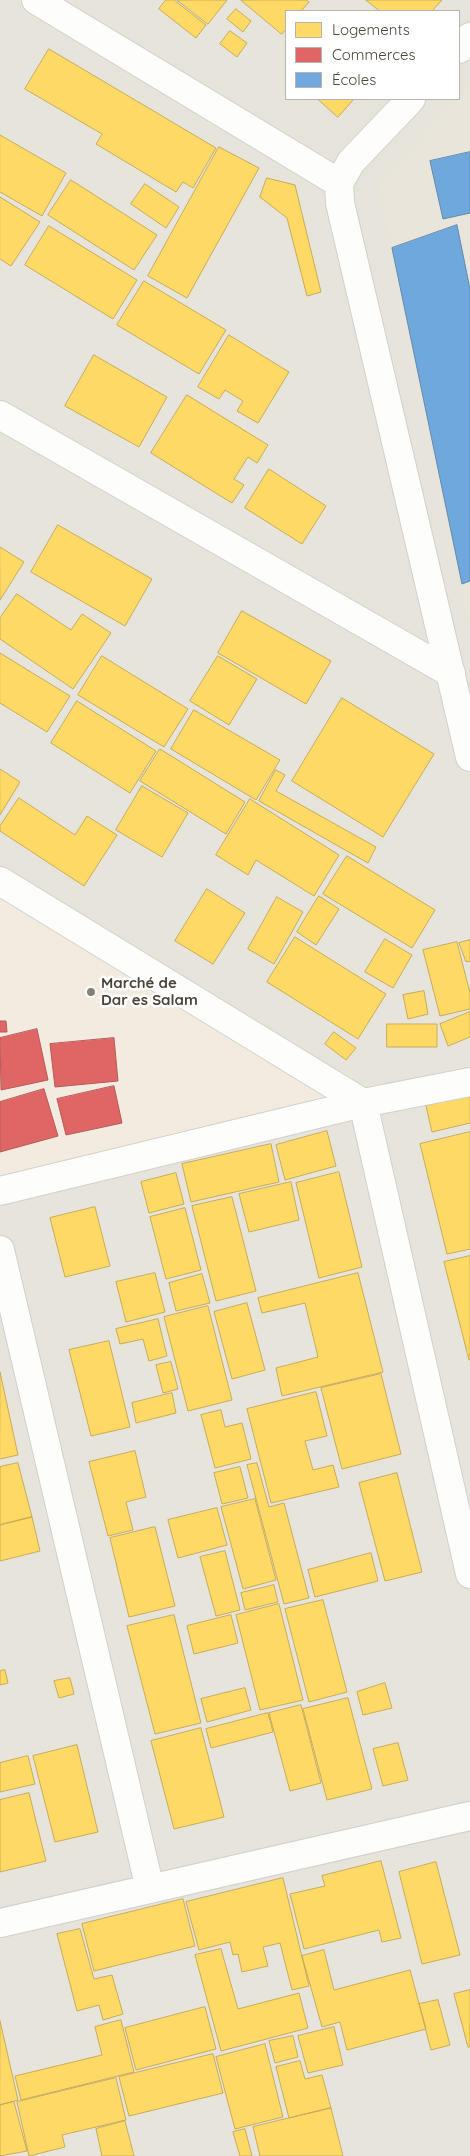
<!DOCTYPE html>
<html>
<head>
<meta charset="utf-8">
<style>
	body { margin:0 }
	#map { position:relative; width:470px; height:2156px; overflow:hidden; background:#f4f2ee; font-family:Quicksand,sans-serif }
	canvas { display:block }
	.legend { position:absolute; left:285px; top:10px; width:175px; height:90px; box-sizing:border-box; background:#fff; border:1px solid #b7b4b0; margin:0; padding:6px 9px; list-style:none; font-size:15px; color:#4b4439 }
	.legend li { display:flex; align-items:center; gap:10px; height:25px }
	.legend b { width:25px; border:1px solid #b7b4b0 }
</style>
</head>
<body>
<div id="map">
<canvas width="470" height="2156"></canvas>
<ul class="legend">
<li><b style="height:14px;background:#ffd966"></b>Logements</li>
<li><b style="height:14px;background:#e06666"></b>Commerces</li>
<li><b style="height:14px;background:#6fa8dc"></b>Écoles</li>
</ul>
</div>
<script>
const g = document.querySelector('canvas').getContext('2d');
g.lineJoin = 'round';
function paint(path, color) { g.fillStyle = color; g.fill(path, 'evenodd'); }
function trace(path, color, width, dash) { g.strokeStyle = color; g.lineWidth = width; g.lineCap = dash ? 'butt' : 'round'; g.setLineDash(dash || []); g.stroke(path); }
function label(font, color, halo, rows, align = 'center') {
  g.font = font + ' Quicksand,sans-serif'; g.lineWidth = 5; g.setLineDash([]); g.textBaseline = 'middle'; g.strokeStyle = halo; g.fillStyle = color; for (const [text, x, y, turn = 0] of rows) {
    g.save(); g.translate(x, y); g.rotate((+turn || 0) * Math.PI / 180); g.textAlign = isNaN(turn) ? turn : align; if (halo) g.strokeText(text, 0, 0); g.fillText(text, 0, 0); g.restore();
  }
}
paint(new Path2D(`
	M0 0H470V2156H0ZM286 11H459V99H286Z`), '#e7e4dc');
paint(new Path2D(`
	M0 881 363 1103 0 1190Z`), '#f3ebdf');
paint(new Path2D(`
	M470 85V627L379 184Z`), '#eae5da');
const homes = new Path2D(`
	M166 0H174L206 25 196 38 159 9Z
	M177 0H227L208 24Z
	M241 0H306L309 2 301 11H286V29L282 34Z
	M366 0H442L432 11H380Z
	M236 9 251 21 243 32 227 19Z
	M230 31 247 43 237 57 220 44Z
	M49 49 216 148 193 188 183 182 176 192 96 144 102 134 25 89Z
	M318 99H354L338 117Z
	M0 135 66 173 42 216 0 192Z
	M219 147 259 168 187 298 148 276Z
	M267 178 295 185 321 292 307 296 287 218 260 197Z
	M71 180 157 235 134 270 48 215Z
	M145 184 179 207 166 228 131 204Z
	M0 197 40 222 11 266 0 259Z
	M49 226 137 280 113 319 25 265Z
	M144 281 226 330 199 374 117 325Z
	M229 335 289 372 258 423 237 411 243 401 225 390 219 399 198 387Z
	M94 355 167 397 139 447 65 406Z
	M187 395 268 445 257 463 248 457 234 479 244 485 232 503 151 453Z
	M269 469 326 506 302 544 245 508Z
	M58 525 152 579 125 626 31 572Z
	M0 547 24 562 0 600Z
	M17 594 71 630 82 614 111 633 73 689 0 639V618Z
	M242 611 331 661 306 704 218 653Z
	M0 653 70 696 47 732 0 703Z
	M102 656 188 709 164 747 78 695Z
	M218 656 257 679 229 725 190 701Z
	M342 698 434 754 383 837 292 781Z
	M77 701 156 751 130 793 51 743Z
	M194 710 280 760 256 800 171 749Z
	M160 749 245 802 226 834 140 781Z
	M0 769 20 782 0 815Z
	M276 770 285 775 276 791 376 847 368 863 259 801Z
	M142 786 188 813 162 857 116 830Z
	M19 798 75 835 87 816 117 835 84 886 0 831V826Z
	M250 799 339 855 314 896 256 860 248 875 216 855Z
	M347 856 435 910 412 948 323 894Z
	M207 889 245 913 213 964 175 941Z
	M319 896 339 909 316 945 297 932Z
	M277 897 303 912 274 964 248 949Z
	M295 937 386 994 358 1039 267 982Z
	M385 939 412 955 393 988 365 972Z
	M470 940V961L466 962 459 943Z
	M457 942 470 993V1009L440 1016 423 950Z
	M424 991 428 1014 408 1019 403 995Z
	M470 1012V1037L448 1046 440 1024Z
	M387 1024H437V1047H387Z
	M334 1032 356 1048 346 1060 325 1044Z
	M470 1095V1123L432 1132 426 1106Z
	M327 1131 336 1166 285 1180 276 1145Z
	M470 1132V1249L447 1254 420 1144Z
	M271 1144 279 1182 191 1202 182 1164Z
	M339 1172 362 1267 319 1278 296 1183Z
	M176 1173 184 1204 149 1213 141 1182Z
	M291 1182 299 1220 249 1232 239 1194Z
	M232 1197 256 1291 216 1301 192 1206Z
	M95 1207 110 1266 65 1277 50 1218Z
	M185 1208 201 1270 166 1279 150 1217Z
	M470 1256V1360H469L444 1262Z
	M155 1273 165 1312 126 1322 116 1282Z
	M358 1273 383 1372 282 1396 276 1368 318 1357 305 1303 262 1313 258 1298Z
	M202 1274 210 1303 176 1311 169 1283Z
	M247 1303 265 1370 232 1379 214 1312Z
	M208 1306 232 1400 188 1411 164 1317Z
	M158 1319 167 1356 149 1361 143 1339 120 1344 116 1329Z
	M109 1341 130 1427 91 1436 69 1350Z
	M171 1362 178 1389 163 1393 156 1365Z
	M0 1372 18 1455 0 1459Z
	M381 1374 401 1454 342 1469 321 1388Z
	M316 1392 327 1436 305 1441 313 1470 333 1465 339 1487 271 1503 247 1409Z
	M172 1393 176 1413 136 1423 132 1403Z
	M221 1410 225 1427 242 1423 251 1459 215 1468 201 1415Z
	M135 1451 146 1497 126 1502 133 1530 108 1536 89 1462Z
	M18 1463 32 1517 0 1525V1467Z
	M257 1463 269 1507 284 1503 309 1598 284 1604 247 1465Z
	M240 1467 248 1498 222 1504 214 1473Z
	M397 1473 422 1572 385 1581 359 1483Z
	M255 1499 276 1580 243 1589 221 1507Z
	M217 1508 227 1545 178 1558 168 1520Z
	M32 1517 40 1551 0 1561V1525Z
	M155 1527 175 1606 129 1617 110 1538Z
	M225 1551 240 1610 216 1616 200 1557Z
	M371 1553 378 1581 315 1597 308 1570Z
	M274 1585 278 1602 245 1610 241 1593Z
	M323 1600 347 1692 309 1702 285 1609Z
	M279 1604 303 1700 260 1710 236 1615Z
	M174 1615 201 1723 155 1734 127 1626Z
	M231 1615 238 1643 194 1654 187 1626Z
	M5 1670 8 1683 0 1685V1671Z
	M70 1678 74 1694 59 1698 54 1681Z
	M385 1683 392 1708 363 1715 357 1692Z
	M245 1688 251 1710 207 1722 201 1699Z
	M348 1698 372 1789 327 1800 303 1709Z
	M301 1705 321 1783 290 1791 269 1713Z
	M268 1713 273 1732 211 1748 206 1729Z
	M201 1728 224 1817 174 1829 151 1741Z
	M398 1743 408 1780 383 1786 373 1749Z
	M77 1745 98 1832 55 1842 33 1756Z
	M28 1756 35 1784 0 1792V1763Z
	M29 1793 46 1861 0 1872V1800Z
	M381 1861 401 1938 382 1942 379 1930 304 1949 290 1894 325 1886 322 1876Z
	M436 1862 460 1955 422 1964 399 1872Z
	M283 1878 309 1986 292 1990 280 1943 263 1947 268 1966 242 1972 238 1954 233 1955 230 1942 199 1950 186 1902Z
	M183 1899 195 1946 94 1971 82 1924Z
	M80 1929 94 1979 112 1975 123 2014 103 2020 99 2005 77 2011 57 1934Z
	M221 1949 238 2009 299 1993 308 2028 221 2051 195 1955Z
	M324 1950 334 1990 410 1970 426 2029 347 2050 340 2022 322 2027 302 1956Z
	M470 1990V2047H468L454 1994Z
	M438 2000 450 2045 431 2050 419 2004Z
	M205 2007 216 2049 136 2070 125 2028Z
	M121 2020 134 2072 21 2100 15 2076 102 2055 95 2027Z
	M0 2021 18 2100 0 2105Z
	M334 2027 343 2065 308 2073 298 2036Z
	M293 2036 298 2057 275 2063 269 2041Z
	M265 2044 283 2117 235 2129 216 2057Z
	M213 2054 223 2093 129 2116 119 2077Z
	M300 2061 305 2079 322 2075 331 2108 289 2118 276 2067Z
	M116 2078 126 2120 62 2135 65 2147 29 2156 17 2102Z
	M14 2102 27 2151 0 2156V2105Z
	M331 2108 343 2156H260L253 2127Z
	M125 2121 134 2156H102L96 2129Z
	M245 2129 252 2156H240L233 2132Z`);
paint(homes, '#ffd966');
trace(homes, '#c9ac58', 1);
const shops = new Path2D(`
	M0 1021H6L7 1032H0Z
	M37 1029 48 1080 1 1090 0 1038Z
	M114 1038 118 1081 55 1087 50 1044Z
	M114 1086 122 1123 66 1135 57 1099Z
	M44 1089 58 1136 0 1152V1102Z`);
paint(shops, '#e06666');
trace(shops, '#b35c58', 1);
const schools = new Path2D(`
	M470 152V213L443 219 430 161Z
	M457 225 470 289V581L462 584 392 248Z`);
paint(schools, '#6fa8dc');
trace(schools, '#648aab', 1);
const pedestrian = new Path2D(`
	M0 881 363 1103
	M0 1191 363 1103 470 1082`);
const minor = new Path2D(`
	M36 0 339 183
	M459 49 470 37
	M411 99 351 162 339 183 340 203 470 757
	M0 415 451 673
	M363 1103 470 1574
	M0 1250 150 1889
	M0 1923 470 1816`);
trace(pedestrian, '#d2d0cb', 30);
trace(minor, '#d2d0cb', 30);
trace(pedestrian, '#fdfdfc', 28);
trace(minor, '#fdfdfc', 28);
for (const [x, y, r, color] of [
	[91,992,5,"#868178"]
]) { const dot = new Path2D(); dot.arc(x, y, r, 0, 2 * Math.PI); g.fillStyle = color; g.fill(dot); trace(dot, '#fff', 2); }
label('bold 15px', '#4b4439', '#fff', [
	["Marché de",101,983],
	["Dar es Salam",101,1000]
], 'left');
</script>
</body>
</html>
